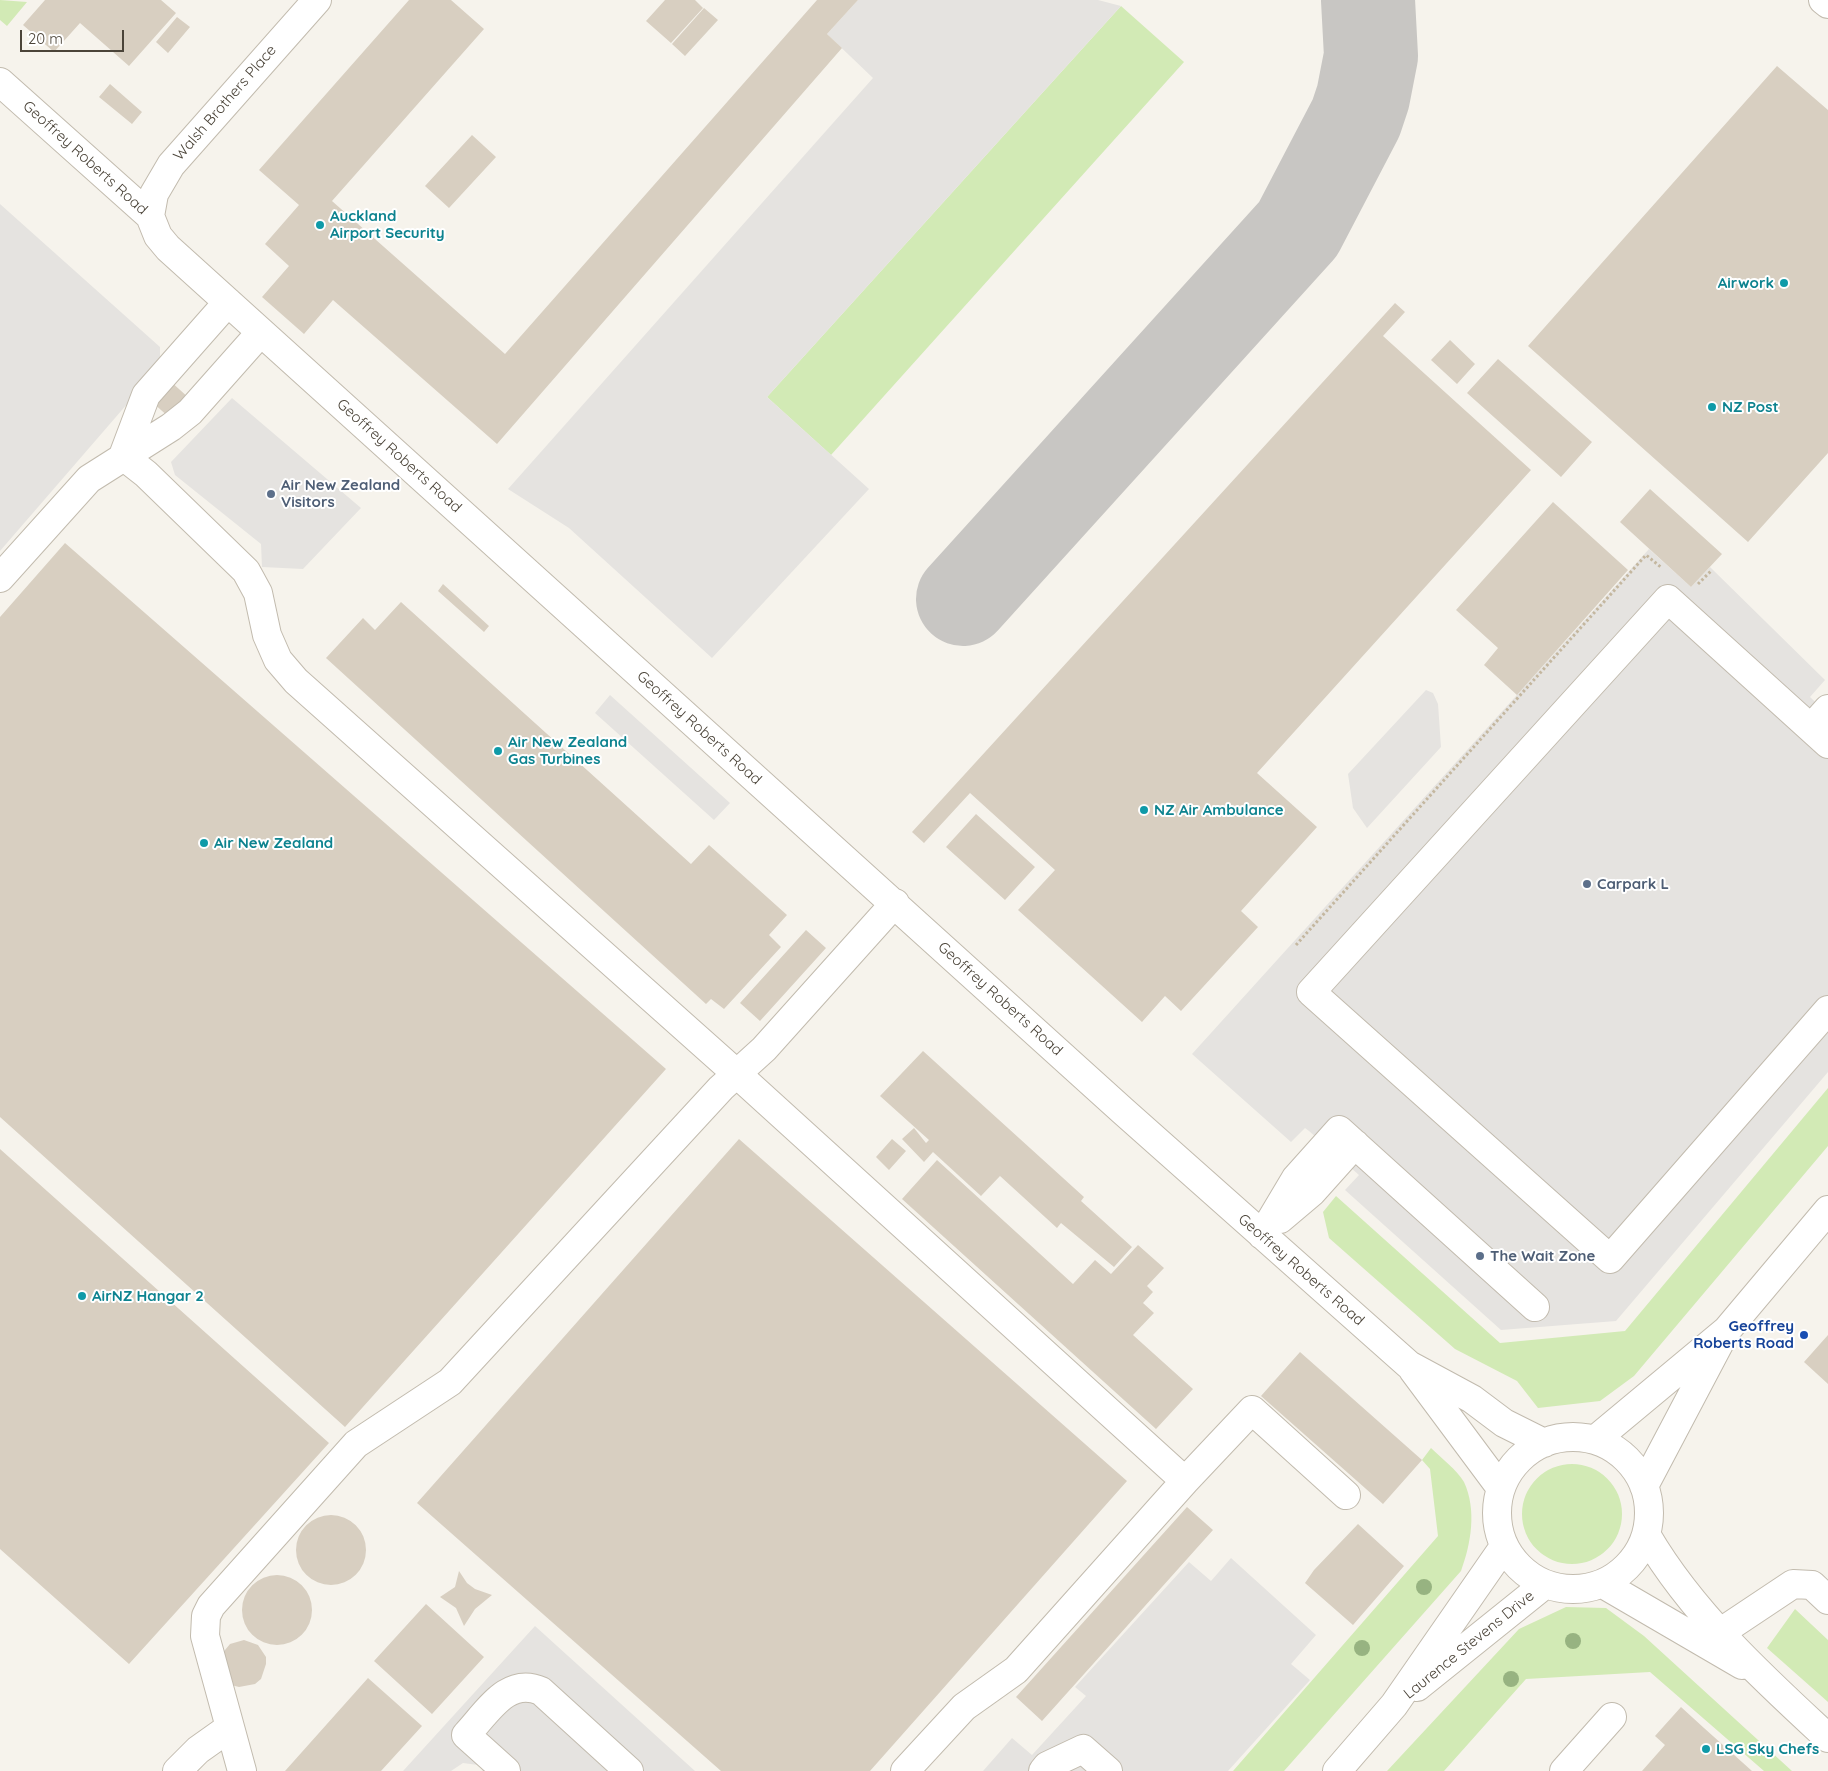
<!DOCTYPE html>
<html>
<head>
<meta charset="utf-8">
<style>
	body { margin:0 }
	#map { position:relative; width:1828px; height:1771px; overflow:hidden; background:#f6f3ec; font-family:Quicksand,sans-serif }
	canvas { display:block }
	.scale { position:absolute; left:20px; top:30px; width:104px; height:22px; box-sizing:border-box; border:2px solid #4b4439; border-top:0; padding-left:6px; font-size:15px; line-height:18px; white-space:nowrap; color:#4b4439; -webkit-text-stroke:4px #fff; paint-order:stroke }
</style>
</head>
<body>
<div id="map">
<canvas width="1828" height="1771"></canvas>
<div class="scale">20 m</div>
</div>
<script>
const g = document.querySelector('canvas').getContext('2d');
g.lineJoin = 'round';
function paint(path, color) { g.fillStyle = color; g.fill(path, 'evenodd'); }
function trace(path, color, width, dash) { g.strokeStyle = color; g.lineWidth = width; g.lineCap = dash ? 'butt' : 'round'; g.setLineDash(dash || []); g.stroke(path); }
function label(font, color, halo, rows, align = 'center') {
  g.font = font + ' Quicksand,sans-serif'; g.lineWidth = 4; g.setLineDash([]); g.textBaseline = 'middle'; g.strokeStyle = halo; g.fillStyle = color; for (const [text, x, y, turn = 0] of rows) {
    g.save(); g.translate(x, y); g.rotate((+turn || 0) * Math.PI / 180); g.textAlign = isNaN(turn) ? turn : align; if (halo) g.strokeText(text, 0, 0); g.fillText(text, 0, 0); g.restore();
  }
}
paint(new Path2D(`
	M0 0 27 2 7 26 0 20Z
	M1121 6 1184 62 831 455 767 397Z
	M1828 1088V1146L1634 1376 1600 1401 1538 1408 1517 1381 1455 1349 1329 1238 1323 1212 1336 1196 1500 1343 1625 1331Z
	M1431 1448C1441 1458 1457 1470 1464 1482 1477 1510 1471 1544 1461 1571L1284 1771H1233L1438 1536 1430 1469 1422 1460Z
	M1522 1514a50 50 0 1 1 100 0a50 50 0 1 1-100 0Z
	M1566 1607 1606 1608 1644 1636 1792 1771H1764L1650 1672 1526 1679 1444 1771H1387L1519 1629Z
	M1795 1609 1828 1640V1702L1767 1648Z`), '#d2eab5');
paint(new Path2D(`
	M858 0H1098L1121 6 767 397 869 489 712 658 569 528 508 489 873 78 827 34Z
	M0 204 160 347V366L0 551Z
	M232 398 361 508 303 569 262 567 261 544 175 475 171 462Z
	M1649 549 1691 587 1710 567 1825 680 1810 697 1828 714V1072L1616 1321 1501 1330 1345 1190 1359 1175 1309 1131 1305 1128 1291 1142 1192 1054Z
	M1426 690 1433 693 1438 704 1441 747 1367 828 1353 808 1348 774Z
	M610 695 730 803 714 820 595 713Z
	M1231 1558 1316 1635 1291 1664 1310 1680 1228 1771H983L1012 1738 1032 1755 1086 1696 1075 1687 1189 1562 1211 1581Z
	M535 1626 695 1771H482L484 1769 478 1765 463 1763 451 1771H403Z`), '#e5e3e0');
trace(new Path2D(`
	M963 599 1298 229 1356 118 1363 97 1371 56 1368 0`), '#c8c6c3', 94);
paint(new Path2D(`
	M45 0H161L176 13 129 66 80 23 54 52 23 25Z
	M409 0H451L484 29 332 201 505 354 817 0H858L827 34 842 48 497 444 333 300 304 334 262 297 289 266 265 244 299 205 259 170Z
	M665 0H695L703 8 671 43 646 21Z
	M704 8 718 20 685 56 672 44Z
	M177 17 190 27 168 53 156 42Z
	M1777 66 1828 110V453L1748 542 1528 346Z
	M110 84 142 112 132 124 99 97Z
	M472 135 496 157 449 208 425 186Z
	M1395 303 1405 312 1383 336 1531 470 1257 773 1317 827 1241 911 1258 927 1181 1011 1165 996 1142 1022 1018 910 1055 870 970 793 924 843 912 832Z
	M1450 340 1475 364 1457 384 1431 360Z
	M1498 359 1592 442 1561 477 1467 393Z
	M169 380 190 399 171 419 151 401Z
	M1650 489 1722 554 1691 587 1620 522Z
	M1553 502 1628 570 1517 695 1484 665 1498 648 1456 610Z
	M65 543 666 1069 345 1427 0 1117V617Z
	M443 584 489 626 484 632 438 591Z
	M401 602 691 864 709 845 787 915 769 935 781 947 724 1009 711 999 706 1004 326 658 363 618 375 630Z
	M976 814 1035 867 1005 900 946 847Z
	M806 930 826 948 760 1021 740 1003Z
	M923 1051 1084 1197 1081 1201 1132 1247 1114 1267 1061 1223 1057 1228 1000 1176 981 1196 933 1152 924 1162 902 1139 914 1128 926 1143 929 1140 880 1096Z
	M739 1139 1127 1481 870 1771H721L417 1503Z
	M892 1139 906 1151 889 1170 876 1157Z
	M0 1149 329 1443 129 1664 0 1549Z
	M937 1160 1073 1284 1095 1260 1111 1274 1138 1245 1164 1268 1147 1286 1153 1292 1143 1303 1154 1313 1133 1335 1193 1389 1156 1429 902 1199Z
	M1828 1335V1384L1804 1362Z
	M1300 1352 1422 1460 1383 1504 1261 1396Z
	M1187 1507 1213 1530 1042 1721 1016 1697Z
	M296 1550a35 35 0 1 1 70 0a35 35 0 1 1-70 0Z
	M1358 1524 1404 1566 1353 1625 1305 1583 1314 1570Z
	M459 1571 467 1583 475 1589 492 1595 475 1609 464 1626 456 1608 440 1597 455 1587Z
	M242 1610a35 35 0 1 1 70 0a35 35 0 1 1-70 0Z
	M426 1604 484 1657 432 1714 374 1661Z
	M244 1640 258 1645 266 1657V1664L261 1679 255 1684 239 1687 231 1685 220 1656 230 1644Z
	M368 1678 422 1726 381 1771H285Z
	M1681 1707 1704 1728 1752 1771H1642L1665 1745 1655 1736Z`), '#d8cfc1');
const minor = new Path2D(`
	M1823 0 1828 4
	M0 82 150 216 158 236 168 248 1123 1111 1409 1365 1472 1399 1504 1423 1544 1443
	M150 216 154 194 171 165 317 0
	M123 456 146 474 246 571 258 593 267 635 278 660 296 681 737 1074 1185 1481 1016 1670 964 1707 905 1771
	M123 456 146 395 228 302
	M0 578 89 479 171 427 190 412 261 332
	M1811 728 1828 709
	M1828 744 1668 599 1311 992 1610 1259 1828 1010
	M1280 1219 1312 1192 1355 1144
	M1262 1235 1296 1178 1339 1130 1535 1307
	M1413 1370 1500 1487
	M1497 1513a76 76 0 1 1 152 0a76 76 0 1 1-152 0Z
	M1596 1439 1727 1330 1828 1210
	M1185 1481 1252 1410 1346 1495
	M1644 1486 1720 1342
	M1647 1536C1692 1613 1763 1678 1828 1738
	M1603 1584 1742 1665
	M1721 1632 1793 1584 1812 1585 1828 1600
	M1417 1687 1544 1585
	M177 1771 198 1750 229 1728
	M242 1771 205 1636 206 1616 211 1606 356 1444 450 1382 721 1088 764 1049 895 903
	M506 1771 466 1735C487 1713 507 1676 541 1691L629 1771
	M1043 1771 1047 1766 1083 1749 1108 1771
	M1337 1771 1394 1705 1503 1548
	M1564 1771 1612 1717`);
trace(minor, '#c2bbae', 30);
trace(new Path2D(`
	M1698 584 1712 570
	M1296 945 1646 555 1662 568`), '#c4b79f', 3, [2.5, 2.5]);
trace(minor, '#fff', 28);
g.fillStyle = '#97b381';
for (const [x, y] of [
	[1424,1587],
	[1573,1641],
	[1362,1648],
	[1511,1679]
]) { g.beginPath(); g.arc(x, y, 8, 0, 2 * Math.PI); g.fill(); }
for (const [x, y, r, color] of [
	[320,225,5,"#0f9aa8"],
	[1784,283,5,"#0f9aa8"],
	[1712,407,5,"#0f9aa8"],
	[271,494,5,"#5c6f8a"],
	[498,751,5,"#0f9aa8"],
	[1144,810,5,"#0f9aa8"],
	[204,843,5,"#0f9aa8"],
	[1587,884,5,"#5c6f8a"],
	[1480,1256,5,"#5c6f8a"],
	[82,1296,5,"#0f9aa8"],
	[1804,1335,5,"#1a4fb4"],
	[1706,1749,5,"#0f9aa8"]
]) { const dot = new Path2D(); dot.arc(x, y, r, 0, 2 * Math.PI); g.fillStyle = color; g.fill(dot); trace(dot, '#fff', 2); }
label('15px', '#4b4439', '#fff', [
	["Walsh Brothers Place",225,103,-49],
	["Geoffrey Roberts Road",85,158,42],
	["Geoffrey Roberts Road",399,456,42],
	["Geoffrey Roberts Road",699,728,42],
	["Geoffrey Roberts Road",1000,999,42],
	["Geoffrey Roberts Road",1301,1270,41],
	["Laurence Stevens Drive",1469,1645,-39]
]);
label('bold 15px', '#0d838f', '#fff', [
	["Auckland",330,216],
	["Airport Security",330,233],
	["Airwork",1774,283,"right"],
	["NZ Post",1722,407],
	["Air New Zealand",508,742],
	["Gas Turbines",508,759],
	["NZ Air Ambulance",1154,810],
	["Air New Zealand",214,843],
	["AirNZ Hangar 2",92,1296],
	["LSG Sky Chefs",1716,1749]
], 'left');
label('bold 15px', '#4e5e75', '#fff', [
	["Air New Zealand",281,485],
	["Visitors",281,502],
	["Carpark L",1597,884],
	["The Wait Zone",1490,1256]
], 'left');
label('bold 15px', '#164399', '#fff', [
	["Geoffrey",1794,1326],
	["Roberts Road",1794,1343]
], 'right');
</script>
</body>
</html>
